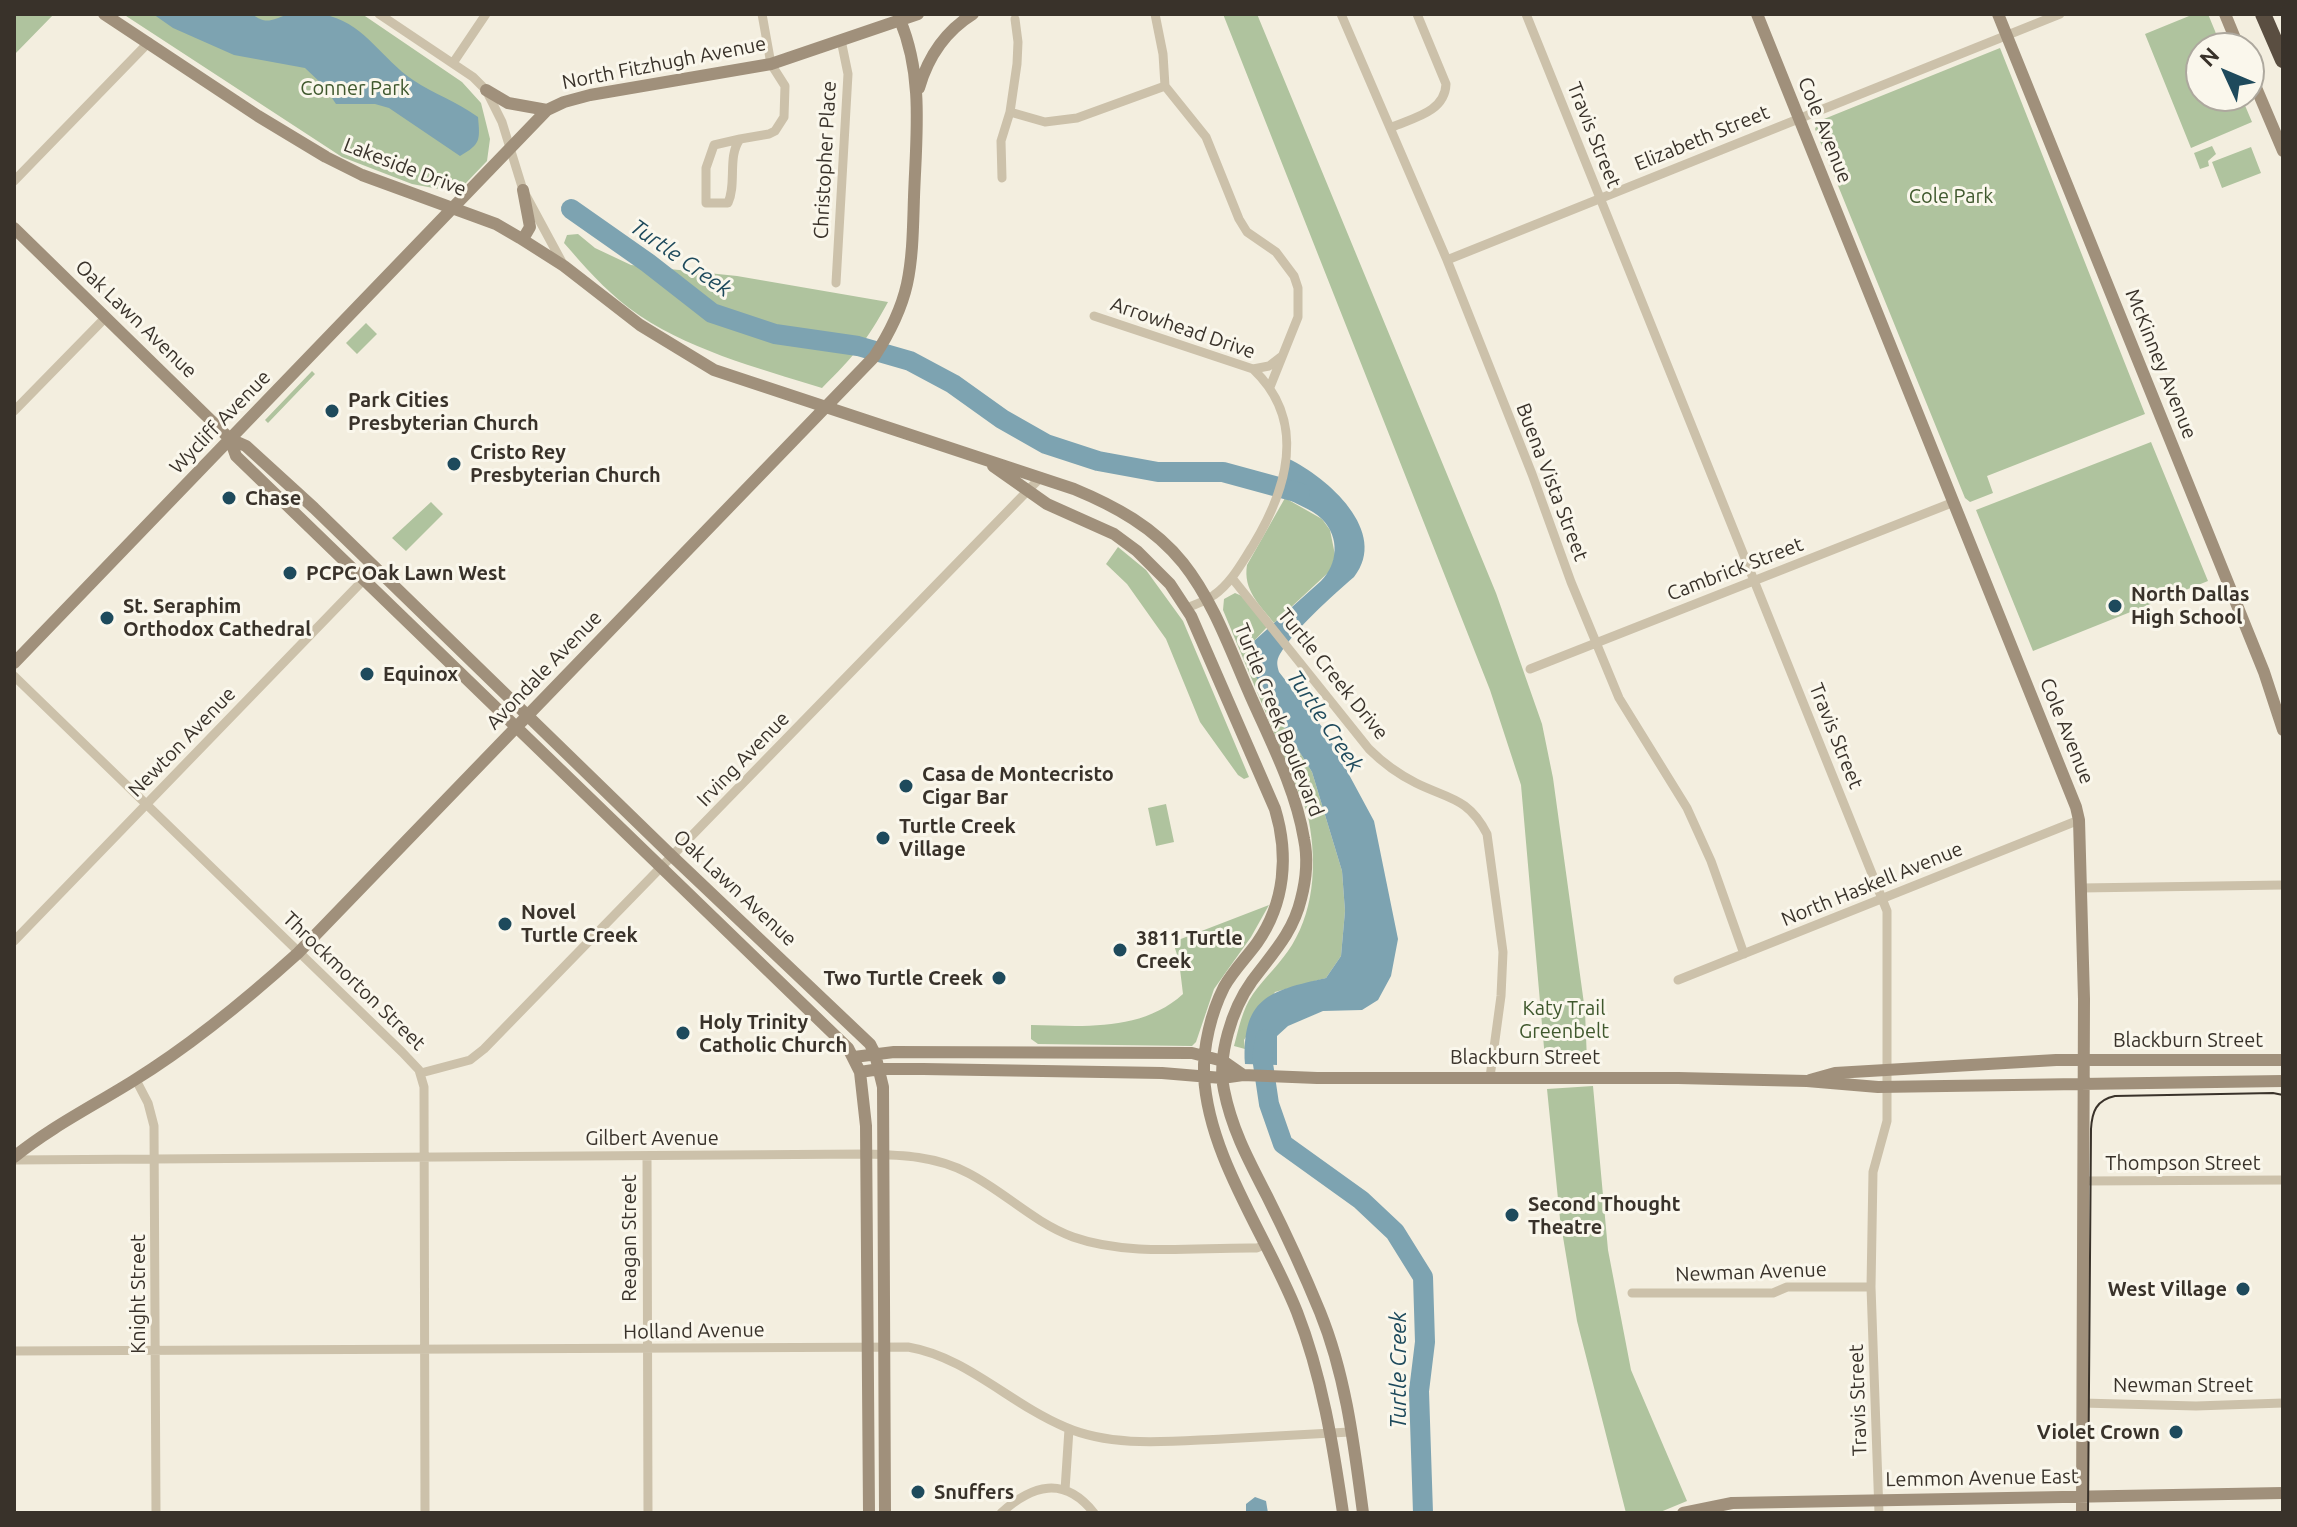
<!DOCTYPE html>
<html>
<head>
<meta charset="utf-8">
<style>
	body { margin:0 }
	#map { position:relative; width:2297px; height:1527px; overflow:hidden; background:#f3eedf; font-family:Ubuntu,sans-serif }
	canvas { display:block }
	.frame { position:absolute; inset:0; border:16px solid #39322a; pointer-events:none }
	.north { position:absolute; left:2185px; top:32px; width:80px; height:80px; box-sizing:border-box; background:#faf7ec; border:2px solid #ada89e; border-radius:50%; rotate:314deg; font-size:22px; font-weight:700; line-height:32px; text-align:center; color:#39322a }
	.north::after { content:''; display:block; margin:auto; width:28px; height:36px; background:#1e4a5c; clip-path:polygon(50% 0,100% 100%,50% 72%,0 100%) }
</style>
</head>
<body>
<div id="map">
<canvas width="2297" height="1527"></canvas>
<div class="frame"></div>
<div class="north">N</div>
</div>
<script>
const g = document.querySelector('canvas').getContext('2d');
g.lineJoin = 'round';
function paint(path, color) { g.fillStyle = color; g.fill(path, 'evenodd'); }
function trace(path, color, width, dash) { g.strokeStyle = color; g.lineWidth = width; g.lineCap = dash ? 'butt' : 'round'; g.setLineDash(dash || []); g.stroke(path); }
function label(font, color, halo, rows, align = 'center') {
  g.font = font + ' Ubuntu,sans-serif'; g.lineWidth = 6; g.setLineDash([]); g.textBaseline = 'middle'; g.strokeStyle = halo; g.fillStyle = color; for (const [text, x, y, turn = 0] of rows) {
    g.save(); g.translate(x, y); g.rotate((+turn || 0) * Math.PI / 180); g.textAlign = isNaN(turn) ? turn : align; if (halo) g.strokeText(text, 0, 0); g.fillText(text, 0, 0); g.restore();
  }
}
paint(new Path2D(`
	M14 14H54L14 55Z
	M123 14H362L462 82 481 103 490 139 487 161 465 184 444 190 412 184 342 157Z
	M1223 14H1257L1496 593 1542 724 1553 778 1585 1011 1587 1061 1545 1059 1521 785 1490 690Z
	M2194 14H2208L2222 48H2201V96H2241L2252 122 2191 148 2145 34Z
	M2000 48 2145 414 1987 476 1993 493 1970 502 1965 498 1815 129 1819 121Z
	M2212 146 2216 154 2208 161 2209 166 2200 169 2194 153Z
	M2251 147 2261 173 2222 188 2212 162Z
	M578 234 595 248 631 265 737 276 888 302C867 341 853 357 822 388 758 368 684 349 629 308 604 289 584 266 564 243L567 235Z
	M366 323 377 334 357 354 346 343Z
	M312 371 315 374 268 423 265 420Z
	M2151 442 2208 581 2033 651 1976 510Z
	M1285 498 1322 519 1330 530 1335 555 1331 570 1274 623C1259 604 1243 590 1247 565Z
	M431 502 443 514 406 551 392 538Z
	M1118 547 1146 570 1183 621 1249 777 1244 779 1238 775 1200 722 1166 639 1127 584 1106 564Z
	M1235 593 1242 596 1267 627 1254 641 1272 712 1278 717 1312 772 1342 871 1345 911 1341 956 1326 978 1275 992 1244 1040 1245 1049 1234 1046C1239 1028 1242 1010 1253 994 1265 977 1281 963 1292 945 1316 906 1317 856 1307 812L1223 610 1224 599Z
	M1166 804 1174 842 1156 846 1148 808Z
	M1269 905 1251 937 1214 989 1196 1042 1192 1046 1038 1044 1031 1039V1025C1083 1026 1141 1032 1183 994L1179 961 1173 942Z
	M1593 1086 1608 1250 1631 1370 1687 1501 1658 1513H1626L1577 1321 1560 1219 1547 1089Z`), '#afc39e');
paint(new Path2D(`
	M153 14H252C266 25 272 20 286 15 297 12 318 12 330 16 367 27 381 58 413 80 434 94 456 101 478 117 480 140 481 144 460 156L389 108 375 104H336L324 86 305 68 234 55 173 28Z
	M1289 459C1327 477 1390 532 1354 577 1333 595 1294 630 1280 654 1276 661 1277 665 1279 672L1326 732 1374 821 1398 939 1391 976 1378 1000 1362 1010 1323 1011 1288 1026 1277 1036V1065L1245 1064C1242 998 1268 991 1326 978L1341 956 1345 911 1342 871 1312 772 1278 717 1272 713 1250 662V653L1254 641 1321 581C1338 564 1340 537 1322 519 1311 508 1295 505 1284 496Z
	M1255 1497 1266 1501 1268 1513H1246V1504Z`), '#7da3b1');
trace(new Path2D(`
	M571 209 648 263 712 313 775 334 858 346 910 361 953 384 1002 419 1046 444 1098 461 1158 472H1223L1300 493
	M1265 1039 1262 1057 1269 1104 1283 1144 1361 1200 1395 1232 1423 1277 1425 1342 1419 1391 1423 1513`), '#7da3b1', 20);
trace(new Path2D(`
	M379 14 473 77 486 90 502 122 523 190 564 266
	M1155 14 1163 54 1165 86 1206 137 1239 219 1247 232 1276 252 1294 276 1298 288V317L1270 387
	M1341 14 1447 260 1532 474 1571 582 1619 698 1687 808 1711 861 1744 954
	M1526 14 1887 911V1121L1873 1172 1871 1287 1879 1513
	M453 63 486 14
	M1010 112 1045 122 1077 118 1165 86
	M1392 127C1413 118 1445 112 1446 84L1417 14
	M740 139 714 145 706 168V203H728C737 183 727 157 740 139L769 134 775 131 784 117 785 86 771 64 762 14
	M1002 178 1001 141 1010 112 1017 64 1018 42 1015 19
	M14 181 149 42
	M1447 260 2060 14
	M836 283 848 74 841 40
	M1094 316 1253 369C1308 421 1287 490 1252 547 1241 564 1231 583 1214 595 1206 601 1196 604 1187 608
	M1253 369 1269 366 1282 356
	M14 411 106 317
	M1232 578 1369 749C1383 763 1398 774 1416 783 1448 799 1468 797 1487 834L1503 952 1501 996 1490 1077
	M1530 669 1954 502
	M14 676 402 1052 419 1070 424 1087 425 1513
	M2081 888 2283 885
	M14 941 375 568
	M1678 980 2079 820
	M421 1073 470 1060 484 1049 1041 477
	M136 1080 148 1103 154 1126 156 1513
	M647 1156 648 1513
	M14 1160 866 1154C902 1155 936 1156 968 1173 1005 1192 1033 1222 1073 1237 1130 1257 1197 1247 1257 1248L1266 1244
	M2084 1181 2283 1180
	M1632 1293H1773L1787 1287H1871
	M14 1351 908 1347C967 1357 1010 1404 1065 1427 1113 1448 1171 1441 1223 1439 1265 1437 1308 1434 1351 1432
	M2082 1403 2196 1406 2283 1403
	M1065 1490 1069 1429
	M1001 1513C1032 1485 1064 1475 1094 1513`), '#ccc1aa', 9);
trace(new Path2D(`
	M104 14 258 116 326 157 362 175 496 224 520 238 564 266 640 325 714 370 1074 489C1115 506 1154 527 1183 563 1214 602 1231 652 1251 697 1271 742 1296 790 1304 839 1308 858 1306 880 1301 899 1293 933 1272 954 1252 981 1232 1009 1217 1056 1224 1090 1232 1130 1249 1161 1267 1196 1286 1234 1304 1273 1320 1312 1346 1376 1354 1445 1363 1513
	M1757 14 2076 807 2079 820 2084 999 2082 1513
	M1998 14 2264 672 2283 730
	M2225 14 2239 48
	M2249 71 2283 151
	M919 88C928 57 944 32 973 14
	M486 90 508 103 547 110
	M14 228 230 439 246 446 314 508 673 857 870 1044 875 1054 883 1087 885 1513
	M523 239 530 227 523 190
	M230 439 236 456 848 1048 860 1072 866 1126 869 1513
	M993 466 1047 504 1114 534 1137 551 1170 584 1191 616 1275 809C1289 855 1285 903 1257 943 1246 958 1233 971 1224 987 1211 1013 1203 1046 1204 1075 1208 1157 1267 1236 1297 1312 1322 1376 1333 1445 1343 1513
	M14 663 547 110 564 102 590 95 771 64 918 14
	M854 1057 894 1052 1192 1053 1223 1061 1243 1075
	M860 1072 880 1069H923L1162 1073 1222 1078 1243 1075 1317 1078H1678L1807 1081 1878 1087 2283 1081
	M1810 1080 1835 1073 2056 1060H2283
	M14 1157C51 1127 93 1106 133 1081 193 1044 246 1000 298 953L874 357C889 334 901 311 907 284 913 256 913 226 914 197 916 137 924 77 900 20
	M1683 1513 1732 1503 2283 1493`), '#a0907b', 12);
trace(new Path2D(`
	M2263 14 2283 60`), '#5a4e41', 16);
trace(new Path2D(`
	M2088 1513 2091 1129C2092 1112 2096 1100 2115 1096L2273 1093 2283 1095`), '#39322a', 2);
for (const [x, y, r, color] of [
	[332,411,8,"#1e4a5c"],
	[454,464,8,"#1e4a5c"],
	[229,498,8,"#1e4a5c"],
	[290,573,8,"#1e4a5c"],
	[2115,606,8,"#1e4a5c"],
	[107,618,8,"#1e4a5c"],
	[367,674,8,"#1e4a5c"],
	[906,786,8,"#1e4a5c"],
	[883,838,8,"#1e4a5c"],
	[505,924,8,"#1e4a5c"],
	[1120,950,8,"#1e4a5c"],
	[999,978,8,"#1e4a5c"],
	[683,1033,8,"#1e4a5c"],
	[1512,1215,8,"#1e4a5c"],
	[2243,1289,8,"#1e4a5c"],
	[2176,1432,8,"#1e4a5c"],
	[918,1492,8,"#1e4a5c"]
]) { const dot = new Path2D(); dot.arc(x, y, r, 0, 2 * Math.PI); g.fillStyle = color; g.fill(dot); trace(dot, '#faf7ec', 3); }
label('20px', '#39322a', '#faf7ec', [
	["North Fitzhugh Avenue",664,63,-11],
	["Cole Avenue",1825,130,68],
	["Travis Street",1594,135,68],
	["Elizabeth Street",1702,138,-22],
	["Christopher Place",825,160,-87],
	["Lakeside Drive",405,167,21],
	["Oak Lawn Avenue",136,319,44],
	["Arrowhead Drive",1183,328,19],
	["McKinney Avenue",2161,364,68],
	["Wycliff Avenue",220,422,-46],
	["Buena Vista Street",1552,482,69],
	["Cambrick Street",1735,569,-21],
	["Avondale Avenue",544,670,-46],
	["Turtle Creek Drive",1333,674,51],
	["Turtle Creek Boulevard",1279,720,68],
	["Cole Avenue",2067,731,68],
	["Travis Street",1836,736,68],
	["Newton Avenue",182,742,-46],
	["Irving Avenue",743,759,-46],
	["North Haskell Avenue",1872,884,-22],
	["Oak Lawn Avenue",735,888,43],
	["Throckmorton Street",354,981,44],
	["Blackburn Street",2188,1040],
	["Blackburn Street",1525,1057],
	["Gilbert Avenue",652,1138],
	["Thompson Street",2183,1163],
	["Reagan Street",629,1238,-90],
	["Newman Avenue",1751,1272,-2],
	["Knight Street",138,1294,-90],
	["Holland Avenue",694,1331,-1],
	["Newman Street",2183,1385],
	["Travis Street",1858,1400,-92],
	["Lemmon Avenue East",1982,1478,-1]
]);
label('20px', '#3f582d', '#faf7ec', [
	["Conner Park",355,88],
	["Cole Park",1951,196],
	["Katy Trail",1564,1008],
	["Greenbelt",1564,1031]
]);
label('bold 20px', '#39322a', '#faf7ec', [
	["Park Cities",348,400],
	["Presbyterian Church",348,423],
	["Cristo Rey",470,452],
	["Presbyterian Church",470,475],
	["Chase",245,498],
	["PCPC Oak Lawn West",306,573],
	["North Dallas",2131,594],
	["High School",2131,617],
	["St. Seraphim",123,606],
	["Orthodox Cathedral",123,629],
	["Equinox",383,674],
	["Casa de Montecristo",922,774],
	["Cigar Bar",922,797],
	["Turtle Creek",899,826],
	["Village",899,849],
	["Novel",521,912],
	["Turtle Creek",521,935],
	["3811 Turtle",1136,938],
	["Creek",1136,961],
	["Two Turtle Creek",983,978,"right"],
	["Holy Trinity",699,1022],
	["Catholic Church",699,1045],
	["Second Thought",1528,1204],
	["Theatre",1528,1227],
	["West Village",2227,1289,"right"],
	["Violet Crown",2160,1432,"right"],
	["Snuffers",934,1492]
], 'left');
label('italic 22px', '#1e4a5c', '#faf7ec', [
	["Turtle Creek",681,258,35],
	["Turtle Creek",1325,721,56],
	["Turtle Creek",1399,1370,-90]
]);
</script>
</body>
</html>
